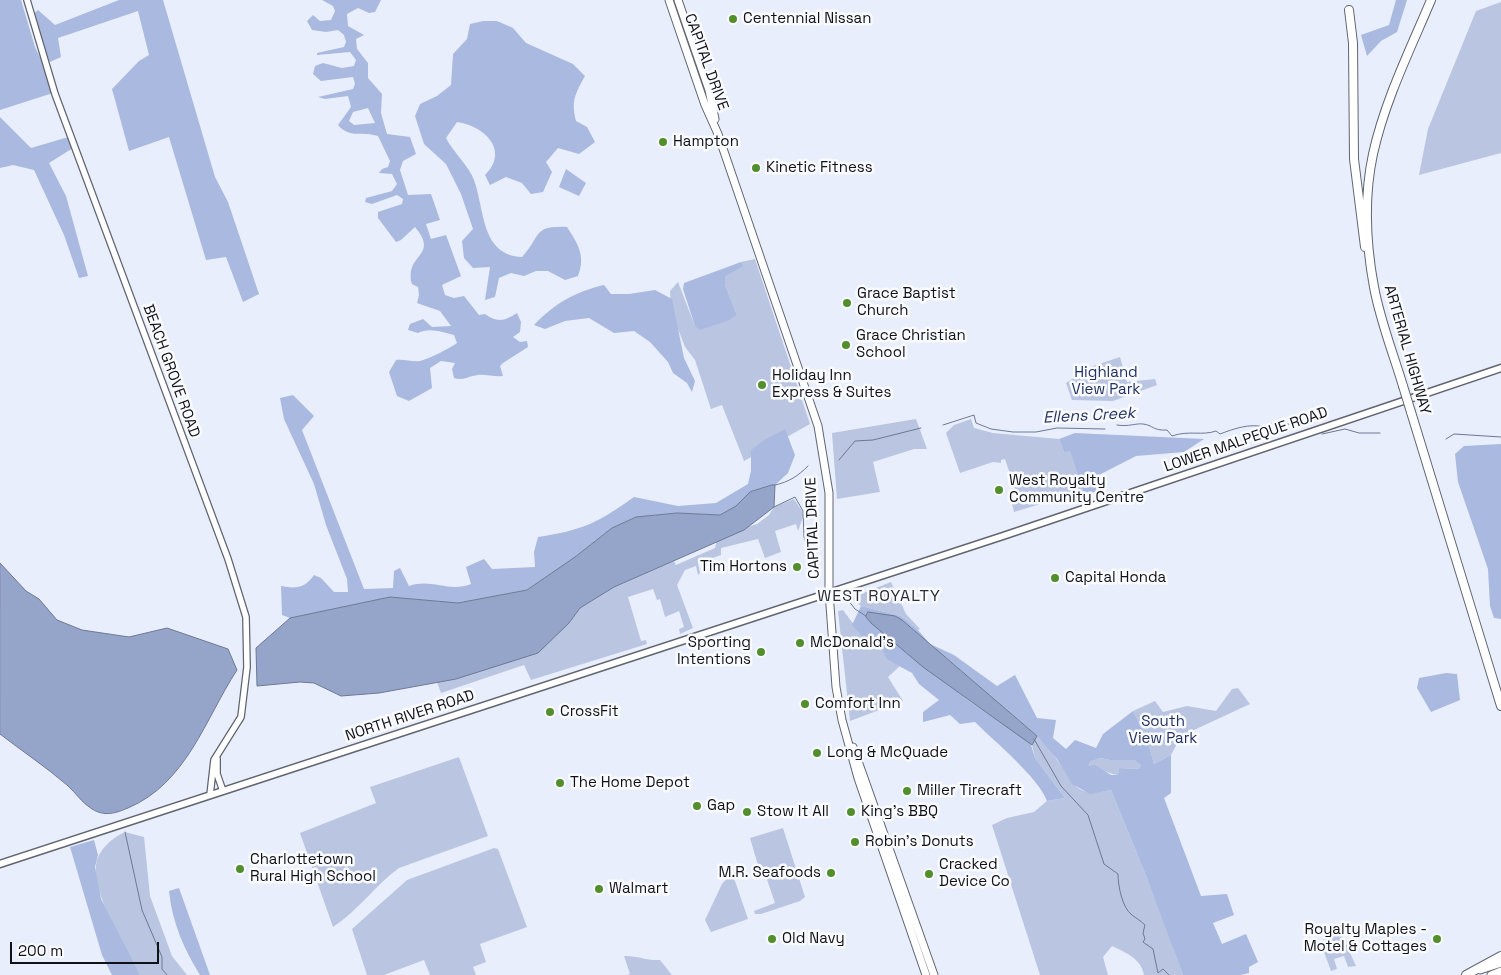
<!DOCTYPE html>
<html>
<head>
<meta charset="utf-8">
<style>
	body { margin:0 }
	#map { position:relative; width:1501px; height:975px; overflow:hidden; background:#e8eefb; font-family:"Space Grotesk",sans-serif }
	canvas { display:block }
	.scale { position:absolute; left:10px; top:942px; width:149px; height:22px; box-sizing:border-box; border:2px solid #111217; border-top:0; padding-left:6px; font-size:15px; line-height:18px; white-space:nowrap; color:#111217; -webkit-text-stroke:4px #fafbfe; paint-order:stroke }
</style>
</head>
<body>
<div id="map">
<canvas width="1501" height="975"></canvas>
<div class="scale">200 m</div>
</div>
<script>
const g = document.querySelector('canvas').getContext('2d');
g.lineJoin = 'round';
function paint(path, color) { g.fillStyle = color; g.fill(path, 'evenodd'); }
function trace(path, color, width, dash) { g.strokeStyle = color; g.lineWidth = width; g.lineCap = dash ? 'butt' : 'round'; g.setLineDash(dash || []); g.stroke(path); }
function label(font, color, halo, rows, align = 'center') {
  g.font = font + ' "Space Grotesk",sans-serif'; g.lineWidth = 5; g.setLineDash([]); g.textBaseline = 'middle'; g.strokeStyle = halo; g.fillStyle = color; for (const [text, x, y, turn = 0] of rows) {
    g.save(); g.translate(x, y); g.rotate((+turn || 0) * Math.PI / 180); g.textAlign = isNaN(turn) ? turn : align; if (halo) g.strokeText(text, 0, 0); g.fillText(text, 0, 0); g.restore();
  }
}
paint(new Path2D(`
	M1501 2V153L1419 175 1428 129 1476 11Z
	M755 259 810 424 744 461 722 405 711 409 695 360 685 347 671 311 670 291 678 282 695 326 737 315 725 285V277L742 266 741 262Z
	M1120 357 1127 382 1155 379 1157 385 1113 401 1072 400 1066 383 1090 367Z
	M916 419 927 449H914L873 462 880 492 837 499 832 433Z
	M971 419 974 428 993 433 1059 439 1064 452 1070 450 1083 491 1014 512 1012 504 1019 501 1005 459 1001 460V463L993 462 960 473 946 433 954 425Z
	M794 499 804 514 798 531 796 524 775 531 781 552 765 558 758 539 721 548V555L698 563 700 573 698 575 696 566 685 570 677 585 693 628 680 634 679 629 684 627 679 611 665 617 660 599 657 600 653 589 628 597 641 641 646 640 647 644 531 680 524 665 441 693 437 682 456 679 569 623 580 608 614 587 674 561 676 565 715 548 718 536 757 524 769 515 774 507Z
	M891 582 906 614 920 629 918 630 901 616 861 606 851 598Z
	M843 610 863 637 880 644 886 659 900 666 888 677 903 701 850 721 838 611Z
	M1238 688 1250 704 1194 730 1179 740 1171 755 1154 764 1147 738 1133 711 1155 701 1163 712 1187 706 1216 711 1232 689Z
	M1037 736C1044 744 1052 751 1057 760 1076 786 1074 797 1111 790L1156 900 1183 975H1144C1141 958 1126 953 1112 946L1103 957 1108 975H1040L992 825 1007 818 1034 812 1047 801 1065 798 1035 758 1032 745Z
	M459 757 488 836 399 868C375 885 358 911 333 927L300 833 376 803 370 787Z
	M1100 758 1110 760H1134L1141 766 1138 769 1119 768 1118 775C1109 774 1100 768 1089 767L1090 762Z
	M783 828 805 897 800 901 761 914H755L754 911 775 903 762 865H758L750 838Z
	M125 832 144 837 150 896 172 956 187 975H140C126 950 92 894 96 865 98 850 112 838 125 832Z
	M494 848 498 849 527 927 480 944 486 962 473 967 476 975H430L424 960 384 975H367L352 929 407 880Z
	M728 877 733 878 735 881 748 919 711 932 705 920 722 884Z
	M1341 933 1356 966 1348 967 1344 956 1334 959 1337 969 1331 971 1321 944 1328 947 1330 943 1323 939Z
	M624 956C635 955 648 961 660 960L672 975H627L630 974Z`), '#bac5e1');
paint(new Path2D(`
	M0 0H21L35 47 56 92 0 110Z
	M119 0H163L215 177 228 202 259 294 243 302 226 257 206 260 169 137 129 151 112 89 139 61 149 55 138 11 58 38 61 57 50 62 30 17 38 10 55 25Z
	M322 0H381L375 12 369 13 358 8 347 14 348 26 364 35 356 39 357 49 368 63V78L382 94 381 113 387 134 410 137 416 154 403 161 400 170 408 195 431 194 440 220 426 224 431 239 446 235 461 276 442 285 445 295 454 298 464 296 479 315 485 314C497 323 505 321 517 313L521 322 520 332 513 337 520 342 527 341 528 347 503 363 500 366 503 376C494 377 485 374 478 375 468 376 464 381 454 378L452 369 455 363 441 361 430 368 432 388 409 401 397 396 389 372 396 360C404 359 413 362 420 361 429 359 450 348 457 343L454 335C443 332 429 327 418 333L408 330 410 324 423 319 432 327 451 326 440 311 417 303 419 295 418 287 412 284C404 253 440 257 415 227L401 240 396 242 378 218V212L402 204 403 199 397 195 372 204 365 202 366 198 392 191 397 184 392 174 379 173 382 169 388 167 390 161 378 136C362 131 350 139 338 125L351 107 348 96 325 99 318 97 353 89 355 84 353 77 321 81 313 74 315 66 323 63 342 68 354 66 356 60 350 52 317 55V53L344 47 346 42 344 35 338 30 326 32 312 30 307 21 313 15 320 21 331 20 335 11 333 6ZM368 108 375 123 354 125 349 121 353 112Z
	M1396 0H1407L1397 32 1381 41 1367 56 1361 35 1389 25Z
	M483 21H497L513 28 526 43 573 64 585 76C575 94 571 101 576 121L587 127 595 142 579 154 558 148 546 162 552 172 543 192 531 194 522 183 506 177 490 185 485 175C510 151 485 126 457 122L446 138C453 152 469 166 474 180 485 211 481 255 522 257 541 237 532 225 567 227 578 244 586 256 578 276L565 280 548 271H536L524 276 511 273 499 278 495 297 485 300 490 267 473 268 464 258 462 241 473 229 461 194 446 164 424 144 415 116 420 104 437 96 451 85 453 54 467 39 470 24Z
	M0 117 31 148 72 136 73 148 49 163 66 196 88 276 79 278 64 235 34 170 13 165 0 168Z
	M566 169 586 183 579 196 559 187Z
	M741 262 743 266 725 277V285L737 315 727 321 700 330 695 326 683 289 684 283Z
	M604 285 611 294H629L655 290 672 299 684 358 695 381 692 392 687 383 673 373 668 362 650 342 634 331 614 333 589 318 565 321 545 329 534 325C555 303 575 292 604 285Z
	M293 395 314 416 302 430 364 589 393 588 394 571 400 568 409 586C432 578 449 593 471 584L466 567 484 559 492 569 535 567 534 552 538 537C584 530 597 523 634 497L678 506 716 503 748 484 751 471V450L766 439 785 429 795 455 788 473 775 485 750 492 736 506 720 515 677 513 636 517 612 528 575 557 527 590 458 603 390 597 290 618 282 615 281 586C296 589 305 588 314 575L321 578 334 592H348L347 579 326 525 314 484 284 419 280 398Z
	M1075 433 1204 439 1184 452 1136 456 1097 476 1098 491 1088 494 1083 491 1070 451 1064 452 1059 439Z
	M1501 444V619L1494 618 1490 606 1488 569 1458 482 1455 454 1464 446Z
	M861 606 901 616 918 630 930 644 954 655 997 686 1015 675 1037 718 1056 720 1053 738 1066 749 1075 740 1096 748 1103 734 1133 711 1147 738 1154 764 1171 755V793L1164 798 1201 896 1227 894 1234 915 1213 923 1222 944 1246 934 1258 962 1249 967V973L1240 975H1183L1147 878 1111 790 1090 794 1072 784 1057 759 1037 736 902 620 883 634 971 702 1030 742 1035 758 1065 798 1047 801C1039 778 994 741 975 722L960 724 950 715 923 722V712L939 700 919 684 912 673 886 659 880 644 863 637 852 625ZM1100 758 1110 760H1134L1141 766 1138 769 1119 768 1118 775H1111L1095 765 1089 766 1090 762Z
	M1446 673 1457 674 1460 700 1431 712 1417 688 1419 678Z
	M94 840 98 855 95 867 101 899 140 975H112L102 955 70 847Z
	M179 888 210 975H200C184 949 172 922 169 891Z`), '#a9b9df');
const water = new Path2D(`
	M772 485H775L774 507 744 530 614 587 580 608 569 623 538 653 456 679 379 693 341 696 314 683 300 682 257 686 256 648 290 618 390 597 458 603 527 590 575 557 612 528 636 517 677 513 720 515 736 506 750 492Z
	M0 563 26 591 39 599 57 620 82 630 129 637 167 628 228 649 237 670C205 719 187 783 128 808 116 813 105 817 92 809 82 803 76 793 67 785 46 767 22 751 0 734Z
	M868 612 895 616 902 620 1037 736 1032 745 923 667 871 623 866 617Z`);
paint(water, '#95a4c9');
trace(water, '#6d7894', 1);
trace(new Path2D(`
	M943 425 974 415 976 423 991 429 1013 432H1036L1057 428 1105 429
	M1117 425C1129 427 1136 423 1143 424 1153 425 1153 431 1167 430L1172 436C1189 430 1202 436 1216 431L1220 434C1233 429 1250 423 1264 427L1271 424H1299
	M1322 434 1345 429 1359 433H1380
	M1446 439 1454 434 1501 437
	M839 460 855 441 873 440 921 428
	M775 485C789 482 798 476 808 466
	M774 507 795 497 803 511 804 537 814 571
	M848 600 855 609 866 616
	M1034 739 1061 786 1088 815 1104 864 1118 874C1118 885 1122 908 1132 915 1137 919 1140 920 1145 925L1143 933 1145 939 1143 942 1153 949 1158 973 1163 969 1169 975
	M125 832 142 910 162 957V969L167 975`), '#6d7894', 1);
const tertiary = new Path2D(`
	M27 0 55 94 228 559 246 617 247 667 241 717 214 760 210 795
	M217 759V774L223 791`);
const secondary = new Path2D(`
	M0 864 1003 536 1501 368`);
const primary = new Path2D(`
	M669 0 705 105 718 134 818 426 829 493V592L836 687 842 720 858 778 926 975
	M678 0 709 90 715 119
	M853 747 934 975
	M1480 970 1501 963
	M1491 975 1501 971`);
const trunk = new Path2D(`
	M1349 10 1353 43 1354 159 1365 247
	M1403 386C1393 353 1380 320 1374 287 1366 244 1364 196 1373 154 1385 100 1410 50 1431 0
	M1411 412 1501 706
	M1466 975 1501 956`);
trace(tertiary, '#616570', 8);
trace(secondary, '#616570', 9);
trace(primary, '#616570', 9);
trace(trunk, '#616570', 10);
trace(tertiary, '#fff', 5.5);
trace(secondary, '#fff', 6);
trace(primary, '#fff', 7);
trace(trunk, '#fff', 8);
const trunkBridge = new Path2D(`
	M1403 386 1411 412`);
trace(trunkBridge, '#616570', 10, []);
trace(trunkBridge, '#fff', 8);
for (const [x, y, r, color] of [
	[733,19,5,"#528e2c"],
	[663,142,5,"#528e2c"],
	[756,168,5,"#528e2c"],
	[847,303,5,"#528e2c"],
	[846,345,5,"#528e2c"],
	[762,385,5,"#528e2c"],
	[999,490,5,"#528e2c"],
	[797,567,5,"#528e2c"],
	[1055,578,5,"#528e2c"],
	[800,643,5,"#528e2c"],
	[761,652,5,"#528e2c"],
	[805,704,5,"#528e2c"],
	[550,712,5,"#528e2c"],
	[817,753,5,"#528e2c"],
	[560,783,5,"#528e2c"],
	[907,791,5,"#528e2c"],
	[697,806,5,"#528e2c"],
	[747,812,5,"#528e2c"],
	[851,812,5,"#528e2c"],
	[855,842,5,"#528e2c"],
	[240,869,5,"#528e2c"],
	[831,873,5,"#528e2c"],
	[929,874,5,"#528e2c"],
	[599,889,5,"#528e2c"],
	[772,939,5,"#528e2c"],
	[1437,939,5,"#528e2c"]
]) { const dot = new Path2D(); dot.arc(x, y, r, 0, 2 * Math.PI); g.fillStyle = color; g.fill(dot); trace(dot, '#fafbfe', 2); }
label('15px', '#111217', '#fafbfe', [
	["Centennial Nissan",743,19],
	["Hampton",673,142],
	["Kinetic Fitness",766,168],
	["Grace Baptist",857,294],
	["Church",857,311],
	["Grace Christian",856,336],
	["School",856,353],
	["Holiday Inn",772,376],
	["Express & Suites",772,393],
	["West Royalty",1009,481],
	["Community Centre",1009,498],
	["Tim Hortons",787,567,"right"],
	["Capital Honda",1065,578],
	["Sporting",751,643,"right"],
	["Intentions",751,660,"right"],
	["McDonald's",810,643],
	["Comfort Inn",815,704],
	["CrossFit",560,712],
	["Long & McQuade",827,753],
	["The Home Depot",570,783],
	["Miller Tirecraft",917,791],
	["Gap",707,806],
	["Stow It All",757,812],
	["King's BBQ",861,812],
	["Robin's Donuts",865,842],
	["Charlottetown",250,860],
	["Rural High School",250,877],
	["Cracked",939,865],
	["Device Co",939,882],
	["M.R. Seafoods",821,873,"right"],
	["Walmart",609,889],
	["Royalty Maples -",1427,930,"right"],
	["Motel & Cottages",1427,947,"right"],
	["Old Navy",782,939]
], 'left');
label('15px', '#111217', '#fafbfe', [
	["CAPITAL DRIVE",706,62,70],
	["ARTERIAL HIGHWAY",1407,350,74],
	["BEACH GROVE ROAD",171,371,70],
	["LOWER MALPEQUE ROAD",1246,440,-19],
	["CAPITAL DRIVE",813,528,-92],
	["NORTH RIVER ROAD",410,716,-18]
]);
label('15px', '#213060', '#fafbfe', [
	["Highland",1106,373],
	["View Park",1106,390],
	["South",1163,722],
	["View Park",1163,739]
]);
label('italic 16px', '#253465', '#fafbfe', [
	["Ellens Creek",1089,416,-3]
]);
g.letterSpacing = '1px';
label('16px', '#2a2e37', '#fafbfe', [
	["WEST ROYALTY",879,597]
]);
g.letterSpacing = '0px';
</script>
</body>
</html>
